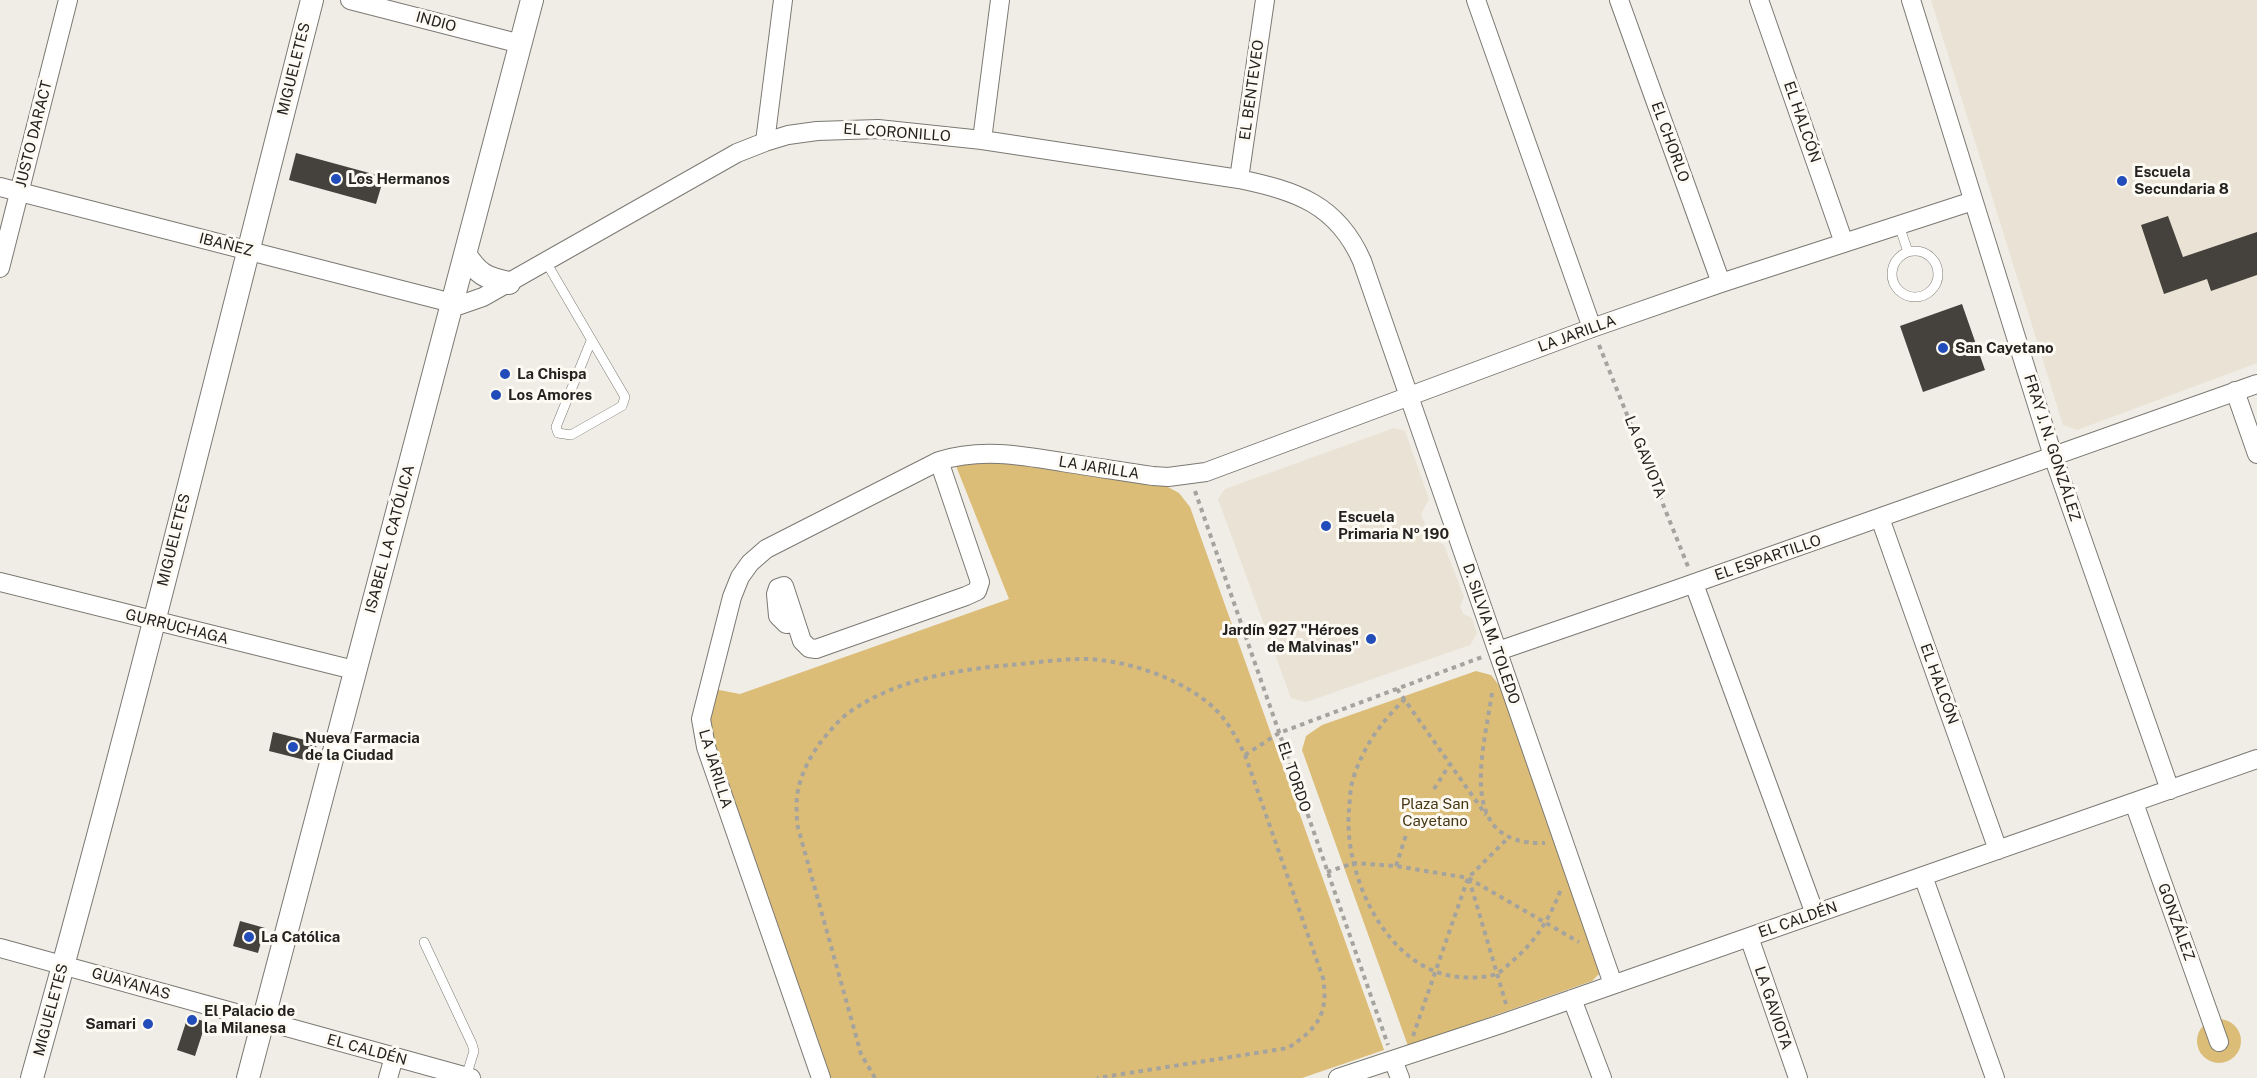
<!DOCTYPE html>
<html>
<head>
<meta charset="utf-8">
<style>
	body { margin:0 }
	canvas { display:block; background:#f0ede6 }
</style>
</head>
<body>
<canvas width="2257" height="1078"></canvas>
<script>
const g = document.querySelector('canvas').getContext('2d');
g.lineJoin = 'round';
function paint(path, color) { g.fillStyle = color; g.fill(path, 'evenodd'); }
function trace(path, color, width, dash) { g.strokeStyle = color; g.lineWidth = width; g.lineCap = dash ? 'butt' : 'round'; g.setLineDash(dash || []); g.stroke(path); }
function label(font, color, halo, rows, align = 'center') {
  g.font = font + ' "Public Sans",sans-serif'; g.lineWidth = 6; g.setLineDash([]); g.textBaseline = 'middle'; g.strokeStyle = halo; g.fillStyle = color; for (const [text, x, y, turn = 0] of rows) {
    g.save(); g.translate(x, y); g.rotate((+turn || 0) * Math.PI / 180); g.textAlign = isNaN(turn) ? turn : align; if (halo) g.strokeText(text, 0, 0); g.fillText(text, 0, 0); g.restore();
  }
}
paint(new Path2D(`
	M1931 0H2257V363L2077 430 2063 425Z
	M1394 428 1405 431 1429 499 1421 514 1430 538 1444 545 1464 597 1460 606 1463 614 1472 618 1477 634 1470 645 1306 702 1291 698 1218 499 1225 489Z`), '#e9e2d5');
paint(new Path2D(`
	M968 460 1001 461 1166 486 1179 493 1190 507 1384 1050 1302 1078H831L711 736 710 701 714 689 740 694 1009 599 956 466Z
	M1476 671 1491 675 1502 689 1601 969 1599 974 1592 981 1408 1046 1302 750 1306 736 1322 725Z
	M2197 1041a22 22 0 1 1 44 0a22 22 0 1 1-44 0Z`), '#dcbd78');
paint(new Path2D(`
	M296 153 384 177 376 204 289 180Z
	M2168 216 2183 257 2257 232V275L2211 291 2207 279 2164 294 2141 225Z
	M1962 304 1985 370 1923 392 1900 326Z
	M273 732 317 743 313 762 269 751Z
	M240 921 265 928 258 953 233 946Z
	M188 1016 206 1022 195 1056 177 1050Z`), '#45423d');
const service = new Path2D(`
	M1899 225 1908 252
	M1892 274a23 23 0 1 1 46 0a23 23 0 1 1-46 0Z
	M546 262 625 397 622 406 571 435 558 433 556 427 591 341
	M424 942 472 1044 474 1051 466 1077`);
const minor = new Path2D(`
	M350 0 521 44
	M1476 0 1592 328
	M1619 0 1721 283
	M1759 0 1844 243
	M1911 0 2053 456 2170 790
	M982 140 1000 0
	M765 142 783 0
	M1239 179 1265 0
	M0 187 460 305 483 297 737 153 765 142 788 135 817 131 878 129 982 140 1239 179C1296 191 1337 204 1362 261L1613 984
	M0 268 68 0
	M2235 391 2257 454
	M1880 518 1998 850
	M0 582 354 670
	M1694 584 1815 914
	M796 623 786 624 778 616 776 594 778 588 784 586 802 641 809 648 816 649 966 596 977 591 980 582 939 461
	M1498 651 1675 590 2257 384
	M2134 803 2219 1042
	M1923 876 1995 1078
	M1749 937 1798 1078
	M0 948 471 1078
	M1572 999 1602 1078
	M1393 1060 1400 1078
	M388 1078 394 1057
	M821 1078 706 747 701 719 732 597 740 577 750 563 766 549 939 461C980 448 1020 455 1062 462 1092 467 1122 471 1153 476L1168 477 1206 472 1592 328 1721 283 1973 201
	M1338 1078 1501 1024 2257 759`);
const tertiary = new Path2D(`
	M465 254C478 274 485 278 509 283
	M32 1078C132 721 220 360 312 0
	M248 1078 532 0`);
trace(service, '#7b7973', 10);
trace(minor, '#7b7973', 20);
trace(tertiary, '#7b7973', 24);
trace(new Path2D(`
	M1599 345 1689 569
	M1195 491 1388 1045
	M1397 689 1486 815
	M1492 693C1484 750 1454 846 1545 843
	M1405 699C1381 722 1363 747 1353 779 1350 788 1350 800 1349 810 1343 874 1387 972 1460 977 1472 978 1485 978 1496 974 1501 972 1506 967 1510 963 1535 943 1550 918 1561 889
	M1245 755 1279 733 1482 657
	M1434 789 1450 764
	M1396 866 1406 835
	M1327 872 1354 863 1396 866 1468 878 1579 942
	M1469 879 1506 1004
	M1413 1036 1468 878 1509 837
	M875 1078 861 1054 797 824C797 815 796 806 797 797 799 778 809 758 820 743 829 732 839 719 851 711 898 679 955 670 1010 665 1034 663 1059 659 1083 659 1125 659 1185 679 1216 710 1229 723 1237 739 1245 755L1323 978C1329 1014 1317 1029 1288 1048L1097 1078`), '#a5a39e', 4, [4.5, 4.5]);
trace(service, '#fff', 9);
trace(minor, '#fff', 18);
trace(tertiary, '#fff', 22);
for (const [x, y, r, color] of [
	[336,179,6,"#214cba"],
	[2122,181,6,"#214cba"],
	[1943,348,6,"#214cba"],
	[505,374,6,"#214cba"],
	[496,395,6,"#214cba"],
	[1326,526,6,"#214cba"],
	[1371,639,6,"#214cba"],
	[293,747,6,"#214cba"],
	[249,937,6,"#214cba"],
	[192,1020,6,"#214cba"],
	[148,1024,6,"#214cba"]
]) { const dot = new Path2D(); dot.arc(x, y, r, 0, 2 * Math.PI); g.fillStyle = color; g.fill(dot); trace(dot, '#fdfaf3', 2); }
label('15px', '#232220', '#fdfaf3', [
	["INDIO",436,22,15],
	["MIGUELETES",294,69,-76],
	["EL BENTEVEO",1252,90,-82],
	["EL HALCÓN",1802,122,71],
	["EL CORONILLO",897,133,4],
	["JUSTO DARACT",34,134,-76],
	["EL CHORLO",1670,142,70],
	["IBAÑEZ",226,245,14],
	["LA JARILLA",1577,334,-20],
	["FRAY J. N. GONZÁLEZ",2052,448,72],
	["LA GAVIOTA",1645,457,68],
	["LA JARILLA",1099,468,9],
	["ISABEL LA CATÓLICA",390,539,-75],
	["MIGUELETES",174,540,-76],
	["EL ESPARTILLO",1768,558,-19],
	["GURRUCHAGA",177,627,14],
	["D. SILVIA M. TOLEDO",1491,634,71],
	["EL HALCÓN",1939,684,70],
	["LA JARILLA",715,769,73],
	["EL TORDO",1294,777,71],
	["EL CALDÉN",1798,920,-19],
	["GONZÁLEZ",2176,922,70],
	["GUAYANAS",131,984,16],
	["LA GAVIOTA",1773,1008,71],
	["MIGUELETES",51,1010,-75],
	["EL CALDÉN",367,1050,15]
]);
label('bold 15px', '#232220', '#fdfaf3', [
	["Escuela",2134,172],
	["Secundaria 8",2134,189],
	["Los Hermanos",348,179],
	["San Cayetano",1955,348],
	["La Chispa",517,374],
	["Los Amores",508,395],
	["Escuela",1338,517],
	["Primaria Nº 190",1338,534],
	["Jardín 927 \"Héroes",1359,630,"right"],
	["de Malvinas\"",1359,647,"right"],
	["Nueva Farmacia",305,738],
	["de la Ciudad",305,755],
	["La Católica",261,937],
	["El Palacio de",204,1011],
	["la Milanesa",204,1028],
	["Samari",136,1024,"right"]
], 'left');
label('15px', '#463815', '#fdfaf3', [
	["Plaza San",1435,804],
	["Cayetano",1435,821]
]);
</script>
</body>
</html>
